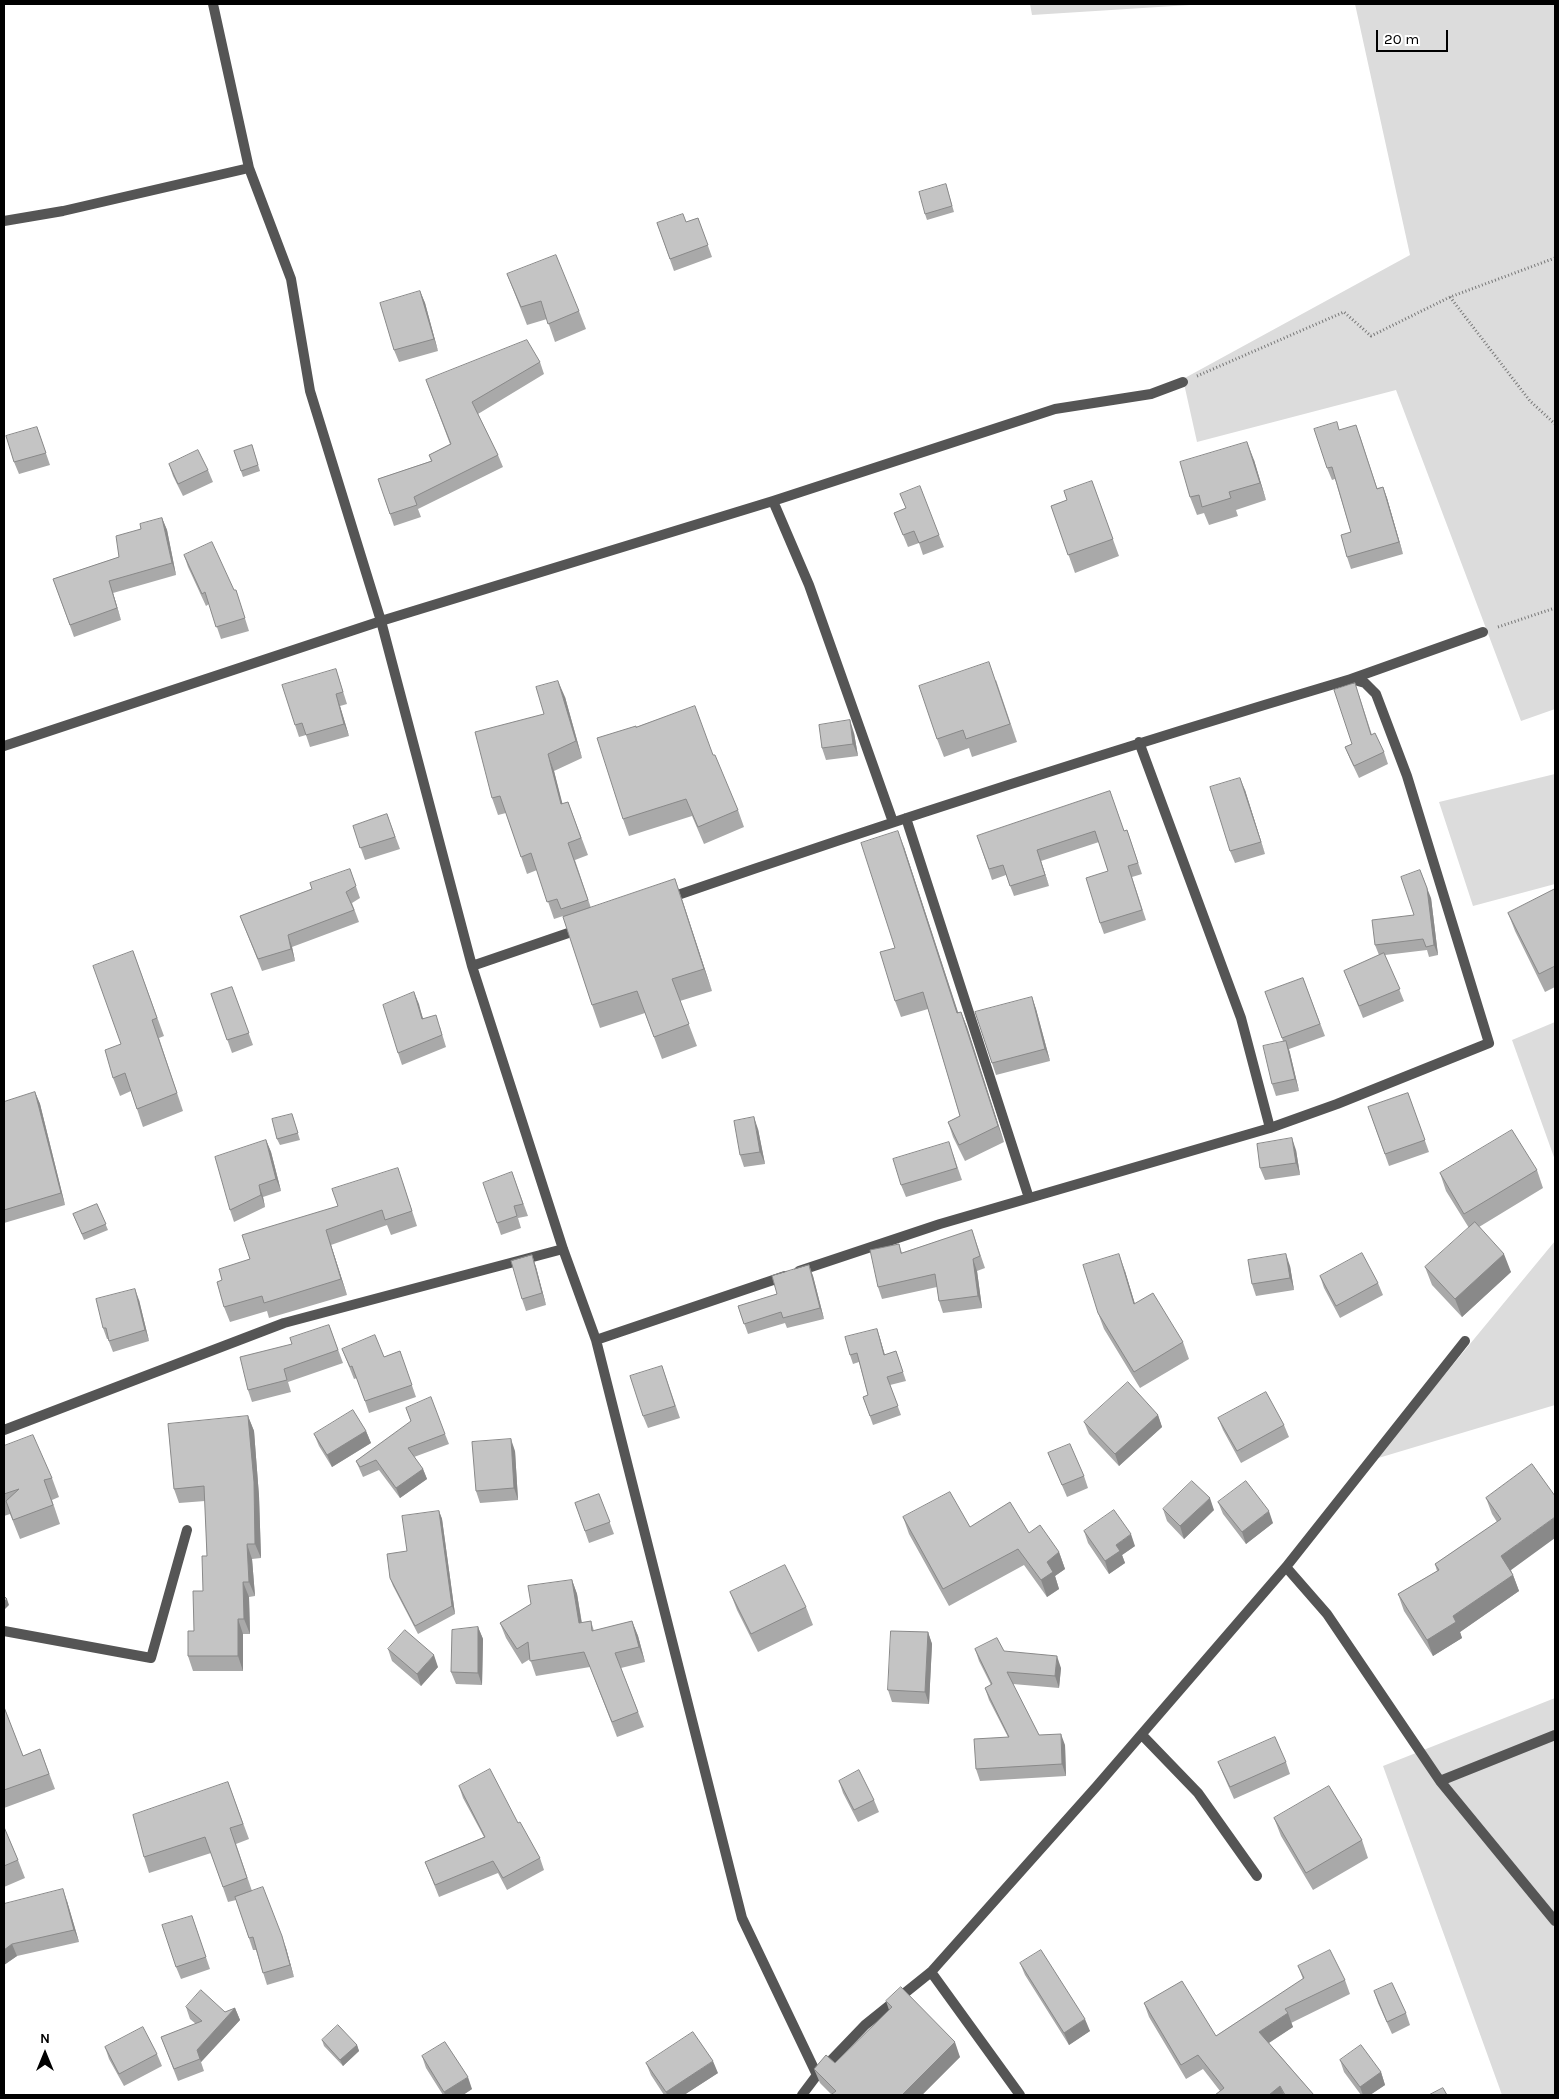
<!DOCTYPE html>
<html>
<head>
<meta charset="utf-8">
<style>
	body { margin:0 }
	#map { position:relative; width:1559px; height:2099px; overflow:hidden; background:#fff; font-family:Karla,sans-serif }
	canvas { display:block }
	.frame { position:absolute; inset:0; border:5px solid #000; pointer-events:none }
	.north { position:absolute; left:20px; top:2029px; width:50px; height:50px; -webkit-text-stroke:4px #fff; paint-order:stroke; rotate:0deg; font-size:14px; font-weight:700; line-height:20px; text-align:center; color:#000 }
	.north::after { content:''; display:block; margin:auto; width:18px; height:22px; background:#000; clip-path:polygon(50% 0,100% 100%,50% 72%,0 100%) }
	.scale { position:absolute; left:1376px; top:30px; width:72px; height:22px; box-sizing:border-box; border:2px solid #000; border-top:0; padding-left:6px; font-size:15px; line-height:18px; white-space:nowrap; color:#000; -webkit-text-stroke:4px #fff; paint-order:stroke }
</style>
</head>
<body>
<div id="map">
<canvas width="1559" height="2099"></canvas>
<div class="frame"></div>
<div class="north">N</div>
<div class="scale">20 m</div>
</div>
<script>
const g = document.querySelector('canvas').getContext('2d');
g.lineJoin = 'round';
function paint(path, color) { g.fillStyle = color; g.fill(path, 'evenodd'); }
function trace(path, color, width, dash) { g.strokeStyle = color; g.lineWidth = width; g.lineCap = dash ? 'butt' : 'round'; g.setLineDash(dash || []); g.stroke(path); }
paint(new Path2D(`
	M1030 4H1206L1032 15Z
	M1355 4H1555V709L1521 721 1396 390 1197 442 1183 379 1410 255Z
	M1555 774V884L1473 906 1439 802Z
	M1555 1022V1160L1512 1040Z
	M1555 1241V1405L1375 1459Z
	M1555 1698V2095H1502L1383 1766Z`), '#dcdcdc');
trace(new Path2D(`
	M1450 297 1530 401 1555 424
	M1197 376 1344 312 1371 336 1450 297 1555 258
	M1498 627 1555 608`), '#777', 3, [1, 2.5]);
trace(new Path2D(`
	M213 4 249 168 291 279 310 391 381 621 472 966 563 1249 596 1340 742 1918 817 2075
	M4 221 63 211 249 168
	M773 501 809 585 893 822
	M1351 679 1483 632
	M4 746 381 621 773 501 1055 409 1151 394 1183 382
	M906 818 1029 1198
	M669 898C895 820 1122 747 1351 679L1365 683 1376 694 1407 776 1489 1043 1337 1104 1270 1128
	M472 966 580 929
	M799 1271 940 1224 1270 1128 1241 1018 1139 742
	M596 1340 785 1276
	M4 1430 284 1323 563 1249
	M1286 1567 1327 1614 1440 1781 1555 1921
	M4 1631 151 1658 187 1530
	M1142 1735 1198 1793 1257 1876
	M1440 1781 1555 1735
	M931 1972 1020 2095
	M802 2095 817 2075 865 2025 931 1972 1096 1787 1286 1567 1465 1341`), '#555', 10);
paint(new Path2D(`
	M946 184 954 212 927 220 925 214Z
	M698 218 712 257 674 271 657 223 686 222Z
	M507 274 579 311 586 329 555 342 547 319 527 325Z
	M420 291 425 303 438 351 399 362 394 350Z
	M540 362 544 374 478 414 498 455 503 467 418 509 421 517 394 526 378 479 431 461 429 455 450 444 426 380Z
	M37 427 50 465 19 474 14 462Z
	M1339 430 1360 436 1377 488 1383 487 1387 498 1403 554 1351 569 1347 557 1351 532 1335 479 1332 480 1327 468Z
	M252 445 260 471 243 477 234 451Z
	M1254 460 1266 500 1236 510 1238 516 1209 525 1204 513 1197 515 1190 497Z
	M169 464 208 470 213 482 183 496 173 476Z
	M1092 481 1119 556 1075 573 1051 506 1067 500Z
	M900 494 939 535 944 547 923 555 919 543 908 547 894 513 906 508Z
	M162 518 167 530 176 575 113 593 121 620 74 637 53 579 119 557 141 529Z
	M184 555 234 590H236L249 631 221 639 209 604 206 606 188 567Z
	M336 669 347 704 340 706 349 736 310 747 306 735 299 737 295 725Z
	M996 680 1017 742 972 757 969 748 944 757 937 739Z
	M1359 695 1372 735 1384 752 1388 764 1359 778 1350 759 1345 747 1352 744Z
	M565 697 582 758 554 771 562 804 568 802 588 855 575 860 591 908 675 879 712 991 680 1001 697 1046 662 1059 645 1013 600 1028 592 1005 563 916 554 919 537 870 527 874 506 813 498 815 492 798 544 714Z
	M854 733 858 756 826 760 822 748Z
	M713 755 738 810 744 827 704 844 692 816 629 836 623 819Z
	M1245 790 1265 854 1235 863 1230 851Z
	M1110 791 1124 831 1127 830 1142 874 1132 877 1146 920 1104 934 1100 923 1108 871 1099 842 1041 861 1049 886 1014 896 1006 875 992 880 977 836Z
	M387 814 400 849 365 860 353 826Z
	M904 847 958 1012H961L967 1027 1004 1142 965 1161 953 1137 948 1122 960 1116 928 1009 901 1017 895 1001V948Z
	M350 869 360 898 352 903 359 922 292 947 295 961 262 971 240 916 312 889Z
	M1555 889V987L1545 992 1515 931 1508 913Z
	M1431 898 1438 955 1429 957 1427 950 1385 955 1404 1001 1363 1018 1344 971 1379 955 1375 945 1414 915Z
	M133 951 164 1036 159 1038 183 1111 143 1127 131 1091 120 1096 113 1078 121 1044Z
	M1303 978 1325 1036 1289 1049 1299 1091 1276 1096 1272 1084 1283 1041 1265 992Z
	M232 987 253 1045 232 1053 211 994Z
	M414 992 423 1018 440 1027 446 1047 402 1065 398 1053Z
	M1032 997 1036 1009 1050 1061 996 1075 992 1063Z
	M35 1092 40 1104 65 1205 4 1223V1102Z
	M1408 1093 1429 1152 1389 1166 1368 1107Z
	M292 1114 300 1140 280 1145 277 1139Z
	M758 1129 765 1164 744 1167 740 1155Z
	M266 1140 271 1152 281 1191 263 1197 265 1207 234 1222 230 1210Z
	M1296 1150 1300 1175 1265 1180 1260 1168Z
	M953 1154 962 1180 906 1197 901 1185Z
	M1537 1170 1543 1188 1479 1227 1511 1272 1462 1317 1432 1285 1425 1267 1469 1228 1446 1191 1440 1173Z
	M512 1172 528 1216 518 1218 521 1228 501 1235 497 1223Z
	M403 1183 417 1226 391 1235 387 1225 331 1245 347 1295 269 1318 267 1311 230 1322 224 1307 250 1259 338 1206Z
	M97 1204 108 1230 84 1240 73 1214Z
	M972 1230 985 1268 977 1271 982 1308 943 1313 939 1301 937 1287 882 1299 878 1287 899 1244 902 1253Z
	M532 1255 536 1267 546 1305 526 1311 522 1299Z
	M809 1265 813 1276 824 1319 787 1328 785 1323 748 1334 738 1306 777 1294Z
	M1290 1266 1294 1290 1256 1296 1252 1284Z
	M1125 1271 1135 1304 1183 1342 1189 1359 1140 1388 1104 1329 1098 1313Z
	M1320 1276 1378 1283 1383 1295 1340 1318 1324 1288Z
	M139 1300 149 1341 113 1352 108 1339H107L103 1328Z
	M329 1325 343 1363 288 1382 291 1392 252 1402 248 1390 292 1344Z
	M877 1329 885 1355 896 1351 906 1381 890 1385 901 1415 873 1425 863 1397 868 1395 859 1362 853 1364 850 1355Z
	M342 1349 384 1357 400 1351 416 1397 369 1413 357 1378 354 1379Z
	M662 1366 680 1418 648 1428 643 1416Z
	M406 1408 445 1434 449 1444 414 1457 423 1469 427 1479 400 1498 379 1470 363 1477 356 1461 411 1422Z
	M1158 1415 1162 1427 1119 1466 1089 1434 1084 1422Z
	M248 1416 254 1431 259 1496 261 1558 252 1559 255 1596 249 1597 250 1634H243V1671H193L188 1656 203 1591 207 1556 205 1501 179 1503 174 1489Z
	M1218 1418 1284 1425 1289 1437 1241 1463 1223 1430Z
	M366 1431 371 1443 332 1467 319 1446 314 1434Z
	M4 1446 52 1478 59 1497 52 1500 60 1524 20 1539 10 1514 4 1516Z
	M515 1451 518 1500 480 1503 476 1491Z
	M1048 1453 1084 1476 1088 1488 1067 1497Z
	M1532 1464 1511 1570 1513 1575 1519 1591 1460 1632 1462 1638 1433 1656 1404 1611 1398 1594 1437 1571 1435 1564 1497 1522 1492 1514 1486 1498Z
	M599 1494 614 1534 589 1543 575 1503Z
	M1218 1502 1273 1523 1246 1544 1223 1514Z
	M1163 1509 1214 1510 1184 1539 1167 1521Z
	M439 1511 442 1519 455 1614 418 1634 393 1586 390 1578 407 1551Z
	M903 1517 970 1527 1029 1533 1059 1552 1065 1569 1055 1576 1059 1589 1047 1597 1024 1565 949 1606 909 1534Z
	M1084 1531 1135 1546 1122 1555 1125 1563 1109 1574 1088 1543Z
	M572 1580 577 1594 582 1623 591 1621 594 1631 632 1621 638 1636 645 1662 621 1668 644 1727 617 1737 590 1667 536 1676 530 1659 522 1664 506 1638 500 1623Z
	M730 1592 806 1607 813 1625 758 1652 737 1610Z
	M478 1627 483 1639 482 1685 456 1684 451 1672Z
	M928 1632 932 1644 929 1704 892 1702 888 1690Z
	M388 1649 438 1667 421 1686 392 1661Z
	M975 1649 1061 1668 1059 1688 1013 1684 1039 1735 1065 1745 1066 1776 980 1781 976 1769 1008 1737 989 1700 985 1688 991 1685 979 1661Z
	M4 1707 23 1756 40 1749 55 1789 4 1808Z
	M1218 1762H1286L1290 1774 1234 1799 1223 1774Z
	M839 1781 874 1800 879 1812 858 1822 843 1793Z
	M228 1782 249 1839 236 1844 252 1891 286 1948 294 1977 267 1985 256 1950H253L236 1900 228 1902 211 1853 149 1873 144 1857Z
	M459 1786 518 1823 540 1858 544 1870 507 1890 498 1873 439 1897 425 1862 484 1837 463 1798Z
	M1274 1818 1362 1840 1368 1858 1313 1890 1281 1836Z
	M4 1827 18 1860 25 1878 4 1887Z
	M67 1901 79 1942 17 1956 4 1965V1904Z
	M192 1916 210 1969 181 1979 176 1967Z
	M1020 1963 1090 2031 1069 2045 1025 1975Z
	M1298 1966 1345 1980 1350 1994 1291 2023 1293 2027 1269 2043 1314 2095H1215L1220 2091 1203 2069 1186 2079 1149 2017 1144 2003 1216 2036 1303 1979Z
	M1374 1991 1406 2013 1410 2025 1392 2034 1378 2003Z
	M886 2001 960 2057 922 2095H832L820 2083 814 2069 835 2063 889 2010Z
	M186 2007 225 2012 235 2008 240 2020 201 2062 204 2071 178 2081 161 2037 196 2024 190 2019Z
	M322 2040 357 2045 359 2051 343 2066 324 2046Z
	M105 2047 157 2054 162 2066 124 2086 109 2059Z
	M422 2056 472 2089 463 2095H443L426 2068Z
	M1340 2060 1381 2072 1385 2085 1370 2095H1361L1344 2072Z
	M646 2063 718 2073 684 2095H664L651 2075Z`), '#a9a9a9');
paint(new Path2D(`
	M420 291 425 303 438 351 434 339Z
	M1247 442 1254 460 1266 500 1260 483Z
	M1383 487 1387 498 1403 554 1399 542Z
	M162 518 167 530 176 575 172 563Z
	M109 581 113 593 121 620 117 608Z
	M558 681 565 697 582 758 576 741Z
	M336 694 340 706 349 736 344 724Z
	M850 720 854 733 858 756 853 744Z
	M548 754 554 771 567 821 561 804Z
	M1240 778 1245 790 1265 854 1261 842Z
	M898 831 904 847 963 1028 957 1013Z
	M1037 850 1041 861 1049 886 1045 875Z
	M1420 870 1431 898 1438 955 1434 945Z
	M675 879 683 902 712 991 704 969Z
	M288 935 292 947 295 961 291 949Z
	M414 992 419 1004 426 1031 422 1019Z
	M1032 997 1036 1009 1050 1061 1045 1049Z
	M961 1012 967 1027 1004 1142 998 1126Z
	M1286 1041 1290 1053 1299 1091 1295 1079Z
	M35 1092 40 1104 65 1205 61 1193Z
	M754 1117 758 1129 765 1164 760 1152Z
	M1292 1138 1296 1150 1300 1175 1296 1163Z
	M266 1140 271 1152 281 1191 276 1179Z
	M259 1185 263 1197 265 1207 261 1195Z
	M326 1230 331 1245 347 1295 341 1279Z
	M1119 1254 1125 1271 1140 1321 1134 1304Z
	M1286 1254 1290 1266 1294 1290 1290 1278Z
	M1504 1254 1511 1272 1462 1317 1455 1299Z
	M532 1255 536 1267 546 1305 542 1293Z
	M973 1259 977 1271 982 1308 978 1296Z
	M809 1265 813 1276 824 1319 820 1308Z
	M135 1289 139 1300 149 1341 145 1330Z
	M877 1329 880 1338 887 1363 884 1355Z
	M1158 1415 1162 1427 1119 1466 1115 1454Z
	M248 1416 254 1431 259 1496 261 1558 255 1544Z
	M366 1431 371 1443 332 1467 327 1455Z
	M511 1439 515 1451 518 1500 514 1488Z
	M423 1469 427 1479 400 1498 396 1488Z
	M1210 1498 1214 1510 1184 1539 1180 1526Z
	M439 1511 442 1519 455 1614 452 1606Z
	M1269 1511 1273 1523 1246 1544 1242 1532Z
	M1555 1517V1538L1507 1573 1501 1556Z
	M1131 1534 1135 1546 1122 1555 1125 1563 1109 1574 1105 1561 1116 1545Z
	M247 1544 252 1559 255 1596 249 1582Z
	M1059 1552 1065 1569 1055 1576 1059 1589 1047 1597 1041 1580 1047 1562Z
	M1513 1575 1519 1591 1460 1632 1462 1638 1433 1656 1427 1640 1453 1616Z
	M572 1580 577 1594 584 1638 579 1623Z
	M243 1582 249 1597 250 1634 244 1619Z
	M7 1599 9 1605 4 1610V1602Z
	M238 1619 243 1634V1671L238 1656Z
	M632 1621 638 1636 645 1662 639 1647Z
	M478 1627 483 1639 482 1685 478 1673Z
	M928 1632 932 1644 929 1704 925 1692Z
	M434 1655 438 1667 421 1686 417 1674Z
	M1057 1656 1061 1668 1059 1688 1055 1676Z
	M1061 1734 1065 1745 1066 1776 1062 1764Z
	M63 1889 67 1901 79 1942 74 1930Z
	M282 1936 286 1948 294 1977 290 1965Z
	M12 1944 17 1956 4 1965V1950Z
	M235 2008 240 2020 201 2062 197 2050Z
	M1288 2013 1293 2027 1264 2046 1259 2032Z
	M1085 2019 1090 2031 1069 2045 1064 2033Z
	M955 2042 960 2057 922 2095H902Z
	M357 2045 359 2051 343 2066 340 2060Z
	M713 2061 718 2073 684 2095H667L666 2092Z
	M1381 2072 1385 2085 1370 2095H1363L1360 2087Z
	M468 2077 472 2089 463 2095H445L444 2092Z
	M1280 2086 1284 2095H1269Z`), '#898989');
const building = new Path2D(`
	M946 184 952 206 925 214 919 192Z
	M683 214 686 222 698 218 708 245 670 259 657 223Z
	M556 255 579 311 548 324 541 301 521 307 507 274Z
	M420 291 434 339 394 350 380 303Z
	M527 340 540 362 472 402 498 455 414 497 417 505 390 514 378 479 432 461 429 455 451 444 426 380Z
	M1337 422 1339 430 1356 425 1377 489 1383 487 1399 542 1347 557 1341 535 1351 532 1332 467 1327 468 1314 429Z
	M37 427 46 453 14 462 6 436Z
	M1247 442 1260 483 1229 492 1231 498 1202 507 1199 495 1190 497 1180 462Z
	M252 445 258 465 241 471 234 451Z
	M198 450 208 470 178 484 169 464Z
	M1092 481 1113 539 1068 555 1051 506 1067 500 1064 491Z
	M920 486 939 535 919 543 914 531 903 535 894 513 906 508 900 494Z
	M162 518 172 563 109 581 117 608 70 625 53 579 119 557 116 536 141 529 140 524Z
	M212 542 234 590H236L245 618 216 627 205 592 202 594 184 555Z
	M989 662 1010 724 966 739 963 730 937 739 919 686Z
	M336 669 343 692 336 694 344 724 306 735 302 723 295 725 282 685Z
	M558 681 576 741 548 754 561 804 568 802 581 838 568 843 588 900 561 909 557 899 547 902 531 853 521 857 500 796 492 798 475 732 544 714 536 687Z
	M1355 683 1371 735 1375 733 1384 752 1354 766 1345 747 1352 744 1334 690Z
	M695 706 713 755H715L738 810 698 827 686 799 623 819 597 738 636 726V727Z
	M850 720 853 744 822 748 819 725Z
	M1240 778 1261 842 1230 851 1210 787Z
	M1110 791 1124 831 1127 830 1138 863 1128 866 1142 910 1100 923 1086 878 1108 871 1095 831 1037 850 1045 875 1010 886 1003 865 989 869 977 836Z
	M387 814 395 837 360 848 353 826Z
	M898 831 957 1013 961 1012 998 1126 959 1145 948 1122 960 1116 923 992 895 1001 880 952 895 948 861 843Z
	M350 869 356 886 346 892 354 910 288 935 291 949 258 959 240 916 312 889 310 883Z
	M1420 870 1427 888 1434 945 1426 947 1423 939 1375 945 1372 920 1414 915 1401 877Z
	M675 879 704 969 672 979 689 1024 654 1037 637 991 592 1005 563 917Z
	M1555 889V966L1539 974 1508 913Z
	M133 951 157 1018 152 1020 177 1093 137 1109 125 1073 113 1078 105 1050 121 1044 93 966Z
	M1384 953 1400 989 1359 1006 1344 971Z
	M1303 978 1320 1024 1282 1038 1265 992Z
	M232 987 249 1033 227 1040 211 994Z
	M414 992 422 1019 436 1015 442 1035 398 1053 383 1005Z
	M1032 997 1045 1049 992 1063 975 1012Z
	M1286 1041 1295 1079 1272 1084 1263 1046Z
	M35 1092 61 1193 4 1210V1102Z
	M1408 1093 1425 1140 1385 1154 1368 1107Z
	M292 1114 298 1133 277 1139 272 1119Z
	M754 1117 760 1152 740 1155 734 1121Z
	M1512 1130 1537 1170 1464 1214 1440 1173Z
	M1292 1138 1296 1163 1260 1168 1257 1144Z
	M266 1140 276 1179 259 1185 261 1195 230 1210 215 1157Z
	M949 1142 957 1168 901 1185 893 1159Z
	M398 1168 412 1211 385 1220 382 1210 326 1230 341 1279 264 1303 262 1296 224 1307 217 1282 222 1280 219 1269 250 1259 242 1235 338 1206 332 1189Z
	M512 1172 523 1204 514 1206 517 1216 497 1223 483 1183Z
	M97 1204 106 1224 82 1234 73 1214Z
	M1475 1222 1504 1254 1455 1299 1425 1267Z
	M972 1230 980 1256 973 1259 978 1296 939 1301 935 1274 878 1287 870 1250 899 1244 901 1253Z
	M1362 1253 1378 1283 1336 1306 1320 1276Z
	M1119 1254 1134 1304 1153 1293 1183 1342 1134 1372 1098 1313 1083 1265Z
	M1286 1254 1290 1278 1252 1284 1248 1260Z
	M532 1255 542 1293 522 1299 511 1261Z
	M809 1265 820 1308 783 1318 781 1312 744 1324 738 1306 777 1294 772 1276Z
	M135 1289 145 1330 109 1341 106 1328H103L96 1299Z
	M329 1325 338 1350 284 1369 287 1380 248 1390 240 1357 292 1344 290 1338Z
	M877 1329 884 1355 896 1351 903 1372 887 1377 898 1406 870 1416 863 1397 868 1395 857 1353 850 1355 845 1337Z
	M375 1335 384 1357 400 1351 412 1385 365 1401 352 1366 350 1367 342 1349Z
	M662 1366 675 1406 643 1416 630 1376Z
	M1128 1382 1158 1415 1115 1454 1084 1422Z
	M1266 1392 1284 1425 1237 1451 1218 1418Z
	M431 1397 445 1434 408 1448 423 1469 396 1488 376 1460 360 1467 356 1461 411 1421 406 1408Z
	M353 1410 366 1431 327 1455 314 1434Z
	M248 1416 254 1482 255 1544H247L249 1582H243L244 1619H238V1656H188V1631H194L193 1591H203L202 1556H207L204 1486 174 1489 168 1424Z
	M33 1435 52 1478 44 1480 53 1505 13 1520 6 1501 19 1489 4 1494V1446Z
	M511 1439 514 1488 476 1491 472 1442Z
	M1070 1444 1084 1476 1062 1485 1048 1453Z
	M1532 1464 1555 1496V1517L1501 1556 1513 1575 1453 1616 1456 1622 1427 1640 1398 1594 1439 1570 1435 1564 1501 1519 1486 1498Z
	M1192 1481 1210 1498 1180 1526 1163 1509Z
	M1246 1481 1269 1511 1242 1532 1218 1502Z
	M950 1492 970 1527 1010 1502 1029 1533 1040 1525 1059 1552 1047 1562 1053 1572 1041 1580 1018 1549 943 1589 903 1517Z
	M599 1494 610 1522 585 1531 575 1503Z
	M1114 1510 1131 1534 1116 1545 1120 1551 1105 1561 1084 1531Z
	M439 1511 452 1606 415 1626 390 1578 387 1554 407 1551 402 1516Z
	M785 1565 806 1607 751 1634 730 1592Z
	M572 1580 579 1623 591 1621 592 1631 632 1621 639 1647 615 1653 638 1712 612 1722 584 1652 530 1661 528 1642 517 1649 500 1623 531 1604 528 1586Z
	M4 1596 7 1599 4 1602Z
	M478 1627V1673L451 1672 452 1630Z
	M405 1630 434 1655 417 1674 388 1649Z
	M891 1631 928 1632 925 1692 888 1690Z
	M997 1638 1004 1651 1057 1656 1055 1676 1007 1672 1039 1735 1061 1734 1062 1764 976 1769 974 1739 1009 1737 985 1688 992 1684 975 1649Z
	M4 1707 23 1756 40 1749 49 1774 4 1790Z
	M1275 1737 1286 1762 1230 1787 1218 1762Z
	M490 1769 518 1823 520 1822 540 1858 503 1878 493 1861 435 1885 425 1862 485 1837 459 1786Z
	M859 1770 874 1800 854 1810 839 1781Z
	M228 1782 243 1824 230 1828 247 1878 223 1887 205 1837 144 1857 133 1815Z
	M1329 1786 1362 1840 1306 1873 1274 1818Z
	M4 1827 18 1860 4 1866Z
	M263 1887 282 1936 290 1965 263 1973 253 1937 249 1938 235 1897Z
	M63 1889 74 1930 12 1944 4 1950V1904Z
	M192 1916 206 1957 176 1967 162 1925Z
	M1041 1950 1085 2019 1064 2033 1020 1963Z
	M1330 1950 1345 1980 1285 2009 1288 2013 1259 2032 1314 2095H1285L1280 2086 1269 2095H1215L1224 2088 1198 2055 1181 2065 1144 2003 1182 1981 1216 2036 1304 1978 1298 1966Z
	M1392 1983 1406 2013 1387 2022 1374 1991Z
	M901 1987 955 2042 902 2095H834L832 2094 836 2091 814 2069 826 2055 835 2063 892 2007 886 2001Z
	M201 1990 225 2012 235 2008 197 2050 200 2059 174 2069 161 2037 202 2021 186 2007Z
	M338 2025 357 2045 340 2060 322 2040Z
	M143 2027 157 2054 119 2074 105 2047Z
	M693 2032 713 2061 666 2092 646 2063Z
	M445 2042 468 2077 444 2092 422 2056Z
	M1361 2045 1381 2072 1360 2087 1340 2060Z
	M1443 2088 1447 2095H1429Z`);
paint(building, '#c4c4c4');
trace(building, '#898989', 1);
</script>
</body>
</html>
